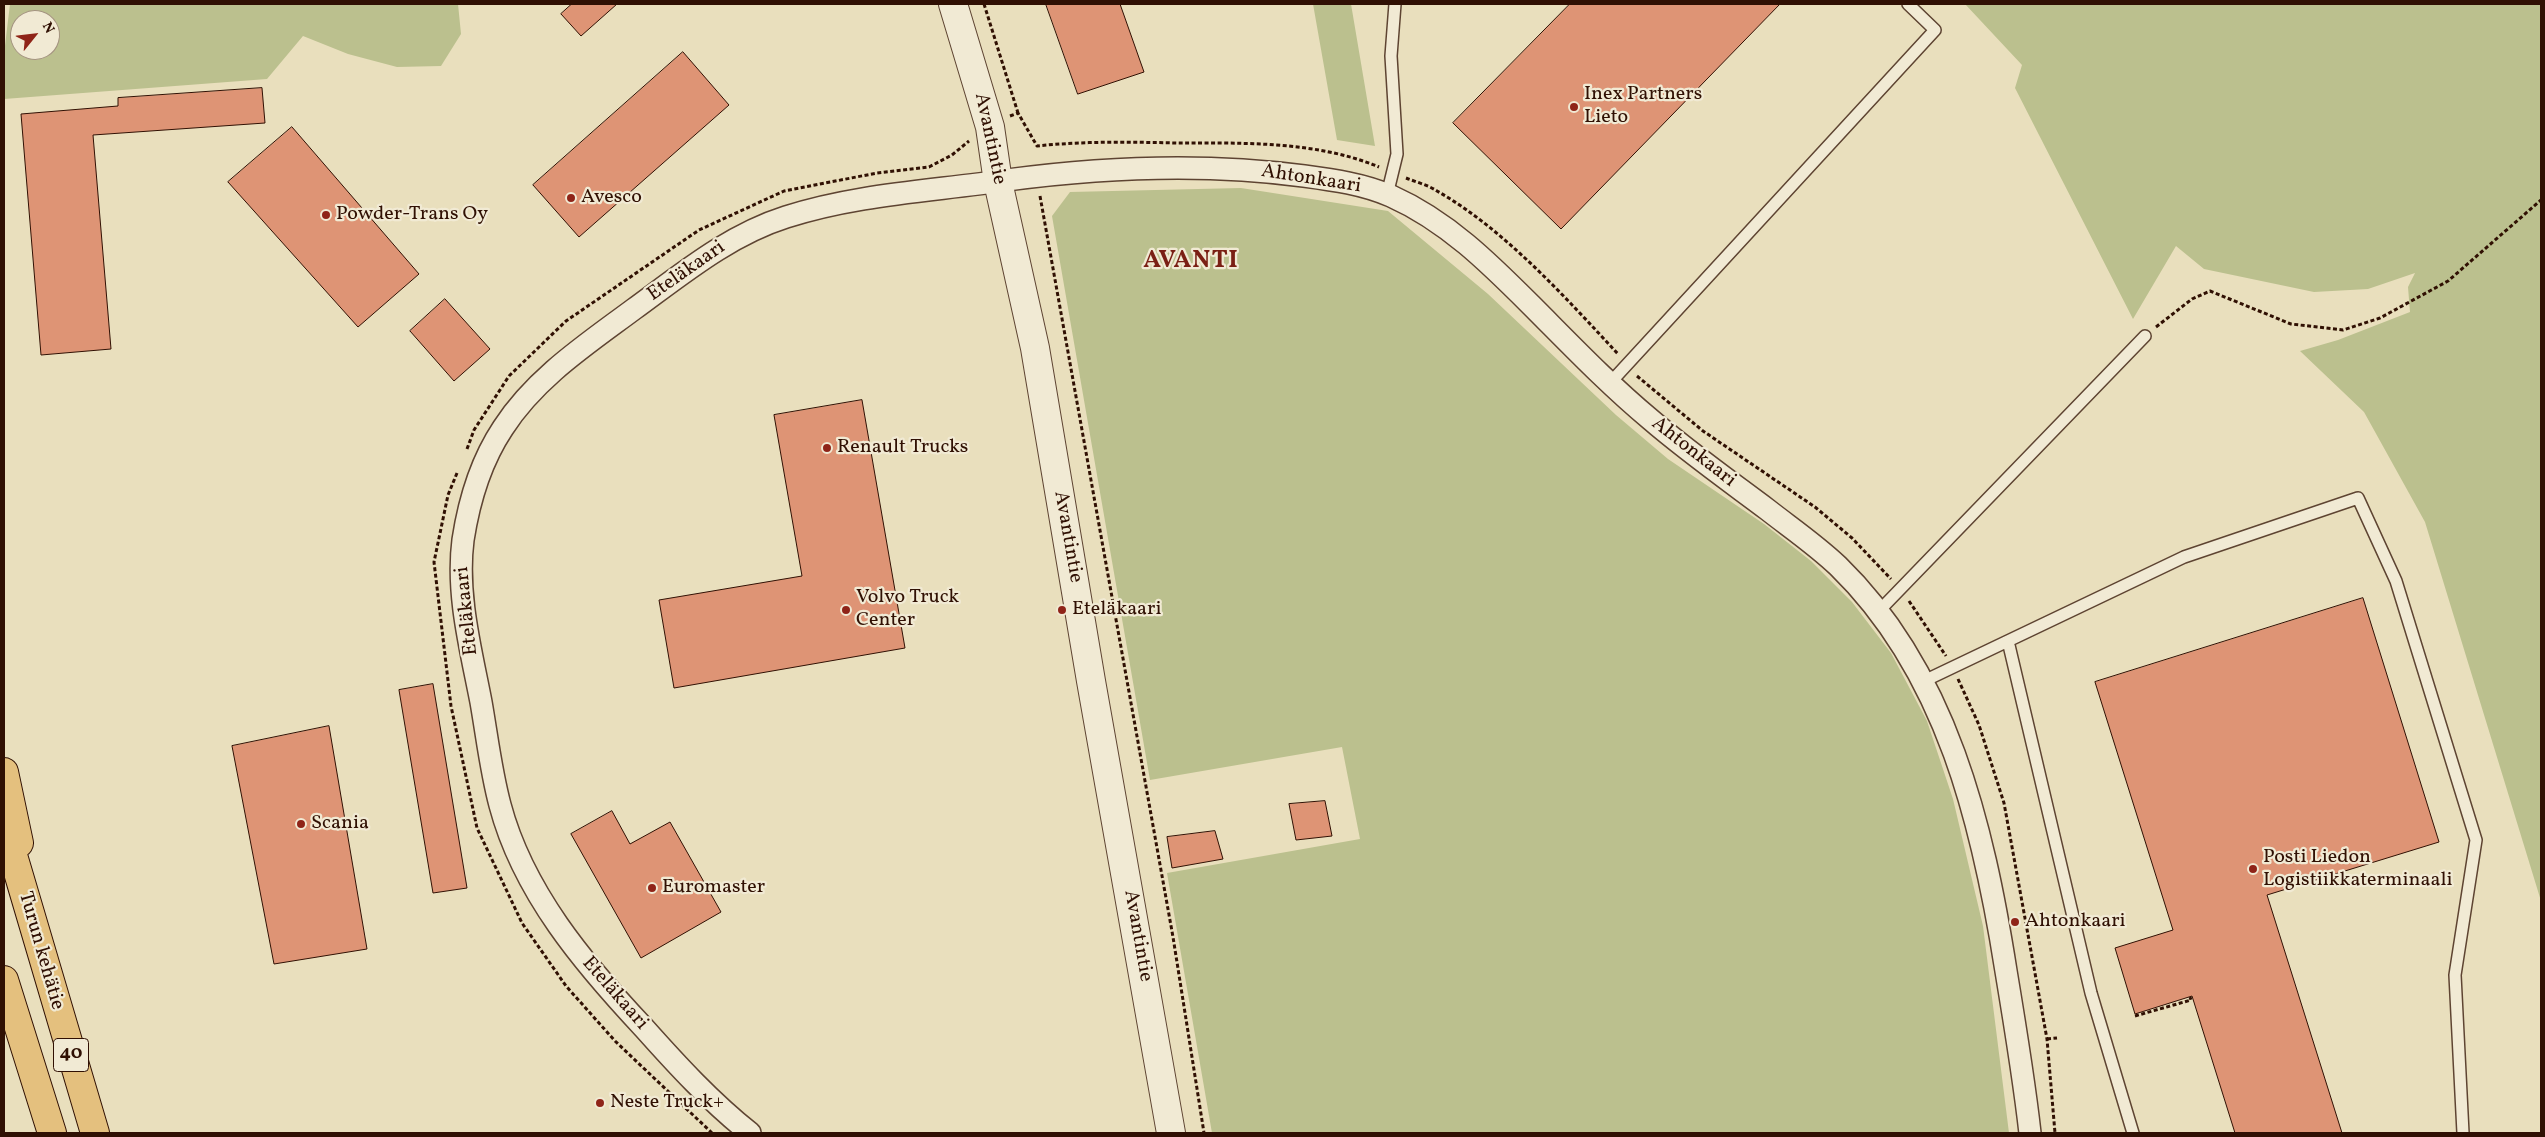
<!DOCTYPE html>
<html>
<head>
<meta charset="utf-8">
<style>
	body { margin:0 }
	#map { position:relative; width:2545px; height:1137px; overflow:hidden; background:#e9dfbd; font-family:Vollkorn,serif }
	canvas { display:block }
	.frame { position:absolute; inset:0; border:5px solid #301003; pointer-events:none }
	.north { position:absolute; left:10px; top:10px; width:50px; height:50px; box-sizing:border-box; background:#f1ead4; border:1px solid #a49380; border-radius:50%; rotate:61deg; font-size:14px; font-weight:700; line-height:20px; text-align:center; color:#301003 }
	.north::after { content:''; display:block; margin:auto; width:18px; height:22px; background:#8f2418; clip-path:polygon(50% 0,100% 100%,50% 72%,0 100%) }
</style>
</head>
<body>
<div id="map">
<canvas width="2545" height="1137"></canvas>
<div class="frame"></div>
<div class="north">N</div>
</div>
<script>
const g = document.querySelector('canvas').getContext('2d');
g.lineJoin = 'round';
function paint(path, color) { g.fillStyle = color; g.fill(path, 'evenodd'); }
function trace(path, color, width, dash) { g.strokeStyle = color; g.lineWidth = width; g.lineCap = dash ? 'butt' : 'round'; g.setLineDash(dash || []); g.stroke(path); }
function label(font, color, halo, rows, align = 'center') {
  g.font = font + ' Vollkorn,serif'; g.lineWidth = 4.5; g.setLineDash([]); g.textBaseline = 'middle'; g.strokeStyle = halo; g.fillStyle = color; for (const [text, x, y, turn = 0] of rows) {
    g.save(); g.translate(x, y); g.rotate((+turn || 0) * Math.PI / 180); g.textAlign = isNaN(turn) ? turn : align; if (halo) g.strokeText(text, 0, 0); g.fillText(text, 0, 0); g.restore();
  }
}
paint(new Path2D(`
	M10 4H458L461 34 441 66 397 67 348 54 303 36 267 79 4 99V54ZM20 20H50V50H20Z
	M1313 4H1351L1375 146 1337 140Z
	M1965 4H2541V901L2425 522 2364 412 2300 351 2338 340 2410 312 2408 287 2415 273 2368 289 2314 292 2204 269 2176 246 2133 319 2015 88 2022 65Z
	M1241 188 1388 211 1488 294 1616 415 1668 459 1764 524 1811 561 1852 602 1891 653 1927 721 1953 799 1983 926 2009 1133H1212L1167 873 1360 839 1342 747 1150 780 1052 216 1070 192Z`), '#bbc08e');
const building = new Path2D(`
	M572 4H617L581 36 561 14Z
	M1046 4H1120L1144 72 1078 94Z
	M1570 4H1780L1561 229 1453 123Z
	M683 52 729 105 579 237 533 185Z
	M262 88 265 123 93 135 111 349 41 355 21 114 118 106V98Z
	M292 127 419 274 358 327 228 182Z
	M445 299 490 349 454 381 410 331Z
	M862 400 905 648 674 688 659 600 802 576 774 415Z
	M2363 598 2439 842 2267 895 2342 1133H2235L2192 996 2135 1014 2115 948 2173 930 2095 682Z
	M433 684 467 888 433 893 399 690Z
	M329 726 367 949 274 964 232 746Z
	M1325 801 1332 836 1296 840 1289 804Z
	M612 811 630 844 670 822 721 912 641 958 571 834Z
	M1215 831 1223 859 1172 868 1167 837Z`);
paint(building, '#de9475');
trace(building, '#301003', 1);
const service = new Path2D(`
	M1387 195 1397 154 1391 56 1395 4
	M1610 383 1935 30 1908 4
	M1878 612 2145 336
	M2008 641 2091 993 2133 1133
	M1924 681 2184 557 2358 498 2396 581 2476 840 2455 975 2463 1133`);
const minor = new Path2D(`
	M750 1133C711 1102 677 1065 644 1028 584 964 523 892 500 805 491 772 487 736 481 702 471 650 456 594 463 540 469 501 481 461 503 428 535 378 587 344 634 309 682 274 729 235 786 217 857 194 934 191 1007 180 1104 167 1207 163 1304 176 1334 180 1363 184 1391 196 1447 221 1489 263 1531 305 1570 344 1608 384 1650 419 1687 451 1728 480 1768 510 1791 528 1816 545 1838 566 1947 672 1983 825 2006 971 2015 1025 2024 1079 2030 1133`);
const tertiary = new Path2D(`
	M953 4 990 127 998 182 1035 348 1091 681 1171 1133`);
const trunk = new Path2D(`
	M4 772 19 843
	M4 825 95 1133
	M4 980 52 1133`);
trace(service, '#5e4432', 14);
trace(minor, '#5e4432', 24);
trace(tertiary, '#5e4432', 30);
trace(trunk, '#301003', 30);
trace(new Path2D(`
	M984 4 1018 113
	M1010 116 1018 113 1037 146C1084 141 1131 142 1178 143 1244 143 1317 141 1379 167
	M1406 178C1416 182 1428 185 1437 191 1504 229 1566 298 1618 354
	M1040 196 1173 937 1204 1133
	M2156 327 2192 299 2210 291 2291 324 2343 330 2380 318 2448 281 2541 200
	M1637 376 1703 431 1815 507 1852 538 1891 579
	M467 449 474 430 509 376 566 321 699 230 784 191 877 173 929 167 952 155 969 141
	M457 473 448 495 434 562 451 706 477 828 522 923 566 986 615 1041 712 1133
	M1909 601 1946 656
	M1958 679 1979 725 2004 803 2047 1039 2055 1133
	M2135 1016 2191 1000 2190 997
	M2047 1039 2057 1038`), '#301003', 3, [4, 2.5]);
trace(service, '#f1ead4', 11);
trace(minor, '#f1ead4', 21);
trace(tertiary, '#f1ead4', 28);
trace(trunk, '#e4c07e', 28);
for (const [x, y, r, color] of [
	[1574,107,5,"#8f2418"],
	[571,198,5,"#8f2418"],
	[326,215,5,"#8f2418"],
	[827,448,5,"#8f2418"],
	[846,610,5,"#8f2418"],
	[1062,610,5,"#8f2418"],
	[301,824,5,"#8f2418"],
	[2253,869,5,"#8f2418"],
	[652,888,5,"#8f2418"],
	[2015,922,5,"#8f2418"],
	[600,1103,5,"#8f2418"]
]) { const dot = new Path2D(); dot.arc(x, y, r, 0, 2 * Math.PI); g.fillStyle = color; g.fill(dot); trace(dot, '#f1ead4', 2); }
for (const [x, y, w] of [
	[71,1055,35]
]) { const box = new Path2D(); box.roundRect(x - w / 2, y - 16.5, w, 33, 4); g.fillStyle = '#f1ead4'; g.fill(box); trace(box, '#301003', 1); }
label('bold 19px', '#301003', null, [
	["40",71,1055]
]);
label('20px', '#301003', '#f1ead4', [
	["Inex Partners",1584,95],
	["Lieto",1584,118],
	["Avesco",581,198],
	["Powder-Trans Oy",336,215],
	["Renault Trucks",837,448],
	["Volvo Truck",856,598],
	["Center",856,621],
	["Eteläkaari",1072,610],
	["Scania",311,824],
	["Posti Liedon",2263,858],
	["Logistiikkaterminaali",2263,881],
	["Euromaster",662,888],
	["Ahtonkaari",2025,922],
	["Neste Truck+",610,1103]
], 'left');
label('20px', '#301003', '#f1ead4', [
	["Avantintie",989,139,78],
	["Ahtonkaari",1311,180,9],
	["Eteläkaari",687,272,-35],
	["Ahtonkaari",1693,453,38],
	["Avantintie",1067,537,80],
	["Eteläkaari",468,611,-96],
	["Avantintie",1137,936,80],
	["Turun kehätie",40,951,74],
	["Eteläkaari",614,994,49]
]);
g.letterSpacing = '1px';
label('bold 25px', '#7a1f14', '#f1ead4', [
	["AVANTI",1191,262]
]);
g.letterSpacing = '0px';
</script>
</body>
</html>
